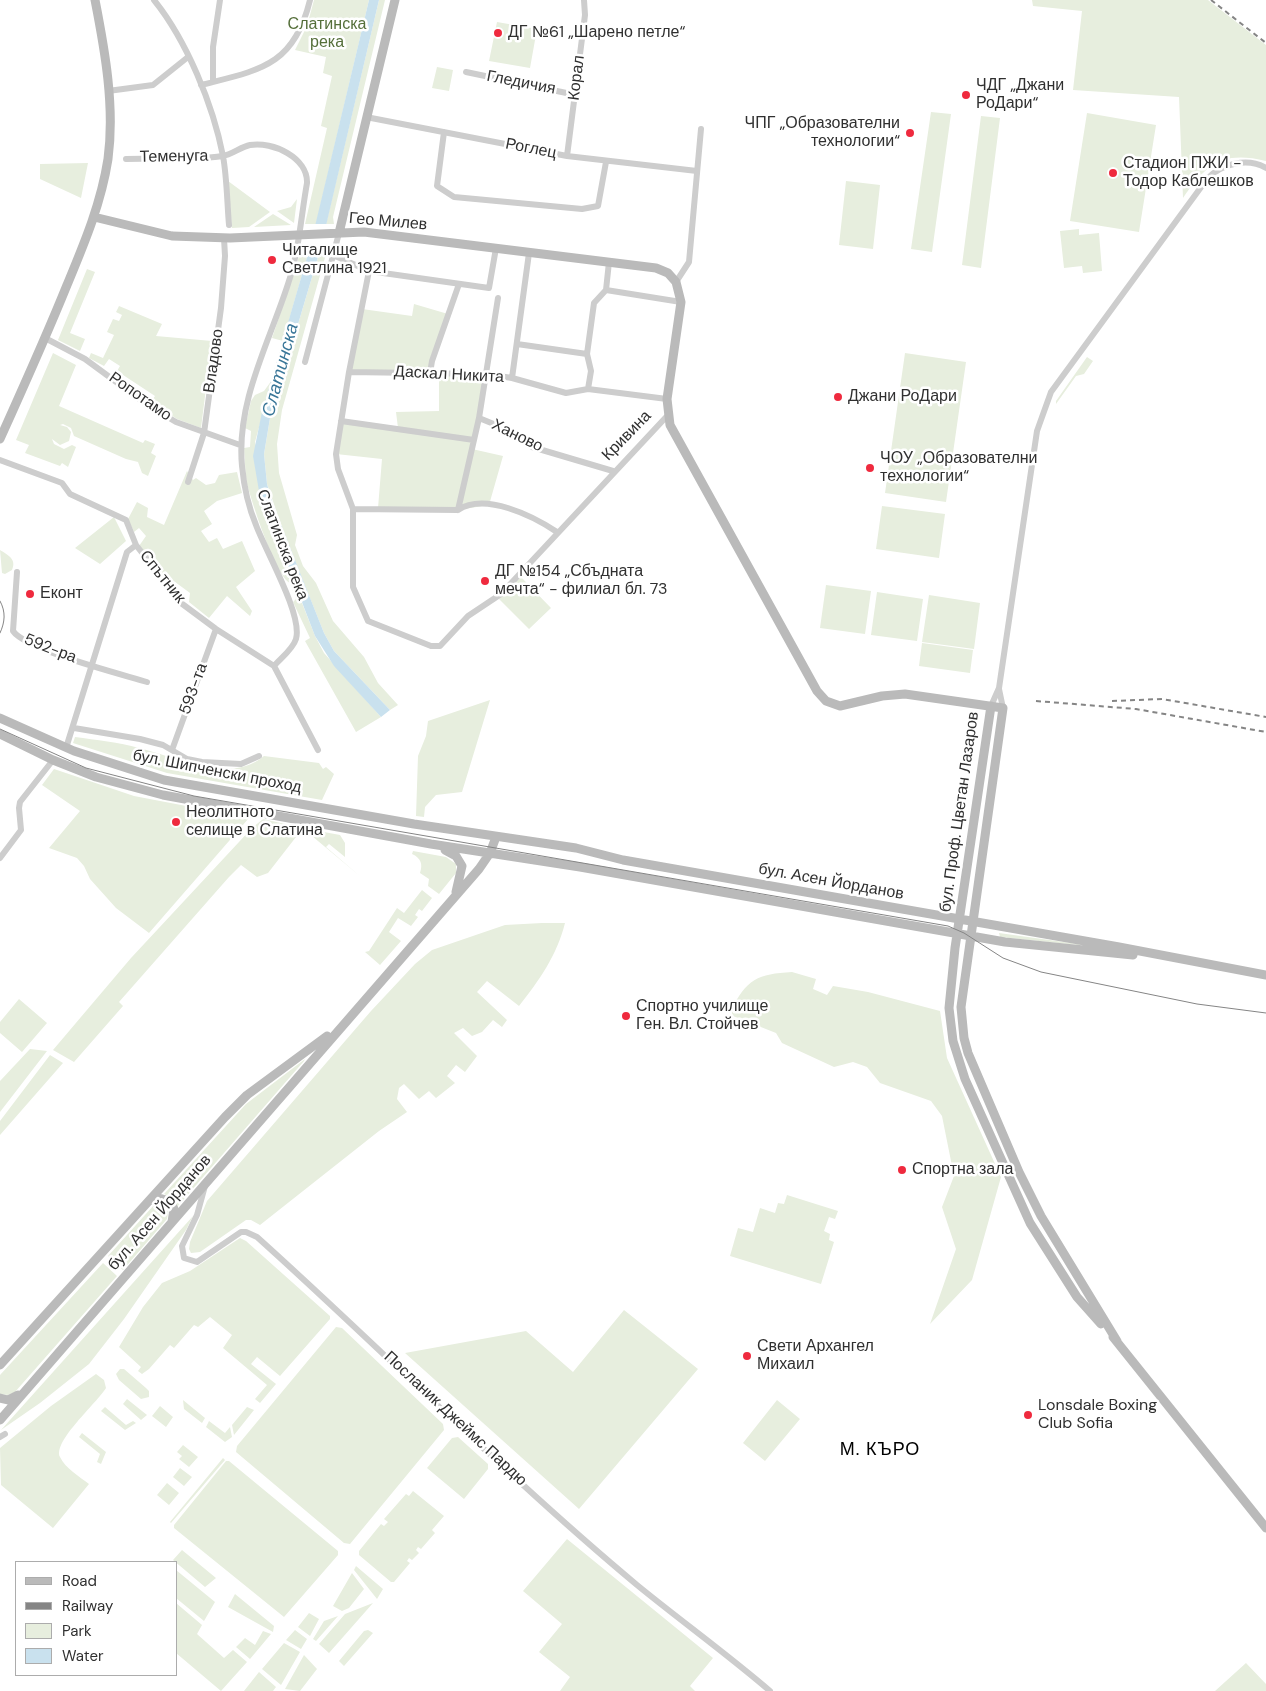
<!DOCTYPE html>
<html>
<head>
<meta charset="utf-8">
<style>
	body { margin:0 }
	#map { position:relative; width:1266px; height:1691px; overflow:hidden; background:#fff; font-family:"DM Sans",sans-serif }
	canvas { display:block }
	.legend { position:absolute; left:15px; top:1561px; width:162px; height:115px; box-sizing:border-box; background:#fff; border:1px solid #acacac; margin:0; padding:6px 9px; list-style:none; font-size:15px; color:#303030 }
	.legend li { display:flex; align-items:center; gap:10px; height:25px }
	.legend b { width:25px; border:1px solid #acacac }
</style>
</head>
<body>
<div id="map">
<canvas width="1266" height="1691"></canvas>
<ul class="legend">
<li><b style="height:6px;background:#bababa"></b>Road</li>
<li><b style="height:6px;background:#858585"></b>Railway</li>
<li><b style="height:14px;background:#e7eede"></b>Park</li>
<li><b style="height:14px;background:#c9e1ee"></b>Water</li>
</ul>
</div>
<script>
const g = document.querySelector('canvas').getContext('2d');
g.lineJoin = 'round';
function paint(path, color) { g.fillStyle = color; g.fill(path, 'evenodd'); }
function trace(path, color, width, dash) { g.strokeStyle = color; g.lineWidth = width; g.lineCap = dash ? 'butt' : 'round'; g.setLineDash(dash || []); g.stroke(path); }
function label(font, color, halo, rows, align = 'center') {
  g.font = font + ' "DM Sans",sans-serif'; g.lineWidth = 5; g.setLineDash([]); g.textBaseline = 'middle'; g.strokeStyle = halo; g.fillStyle = color; for (const [text, x, y, turn = 0] of rows) {
    g.save(); g.translate(x, y); g.rotate((+turn || 0) * Math.PI / 180); g.textAlign = isNaN(turn) ? turn : align; if (halo) g.strokeText(text, 0, 0); g.fillText(text, 0, 0); g.restore();
  }
}
paint(new Path2D(`
	M314 0H369L316 224H305L327 128 321 126 332 76 323 73 326 57 295 50 307 26Z
	M379 0H385L333 217 334 224H326Z
	M1032 0H1208L1266 45V161C1223 151 1207 163 1183 198L1179 97 1073 90 1082 11 1033 6Z
	M497 22 537 29 530 68 489 61Z
	M437 67 453 70 449 91 432 88Z
	M931 112 951 114 932 252 911 249Z
	M1087 113 1156 125 1139 232 1070 221Z
	M981 116 1000 118 981 268 962 265Z
	M88 163 81 198 40 179V164Z
	M228 181 270 212 249 227 232 228Z
	M846 181 880 185 873 249 839 245Z
	M297 199 294 223 277 211 291 207Z
	M273 214 291 225 254 227Z
	M1079 229V235L1099 233 1102 271 1083 273 1082 266 1064 268 1060 231Z
	M310 247 283 341 272 338 295 271 301 248Z
	M321 247H328L282 410 277 444 279 473 297 535 295 545 303 566 316 583 333 621 364 657 378 683 398 705 390 710 334 651 324 633 284 533 267 484 264 454 270 418Z
	M87 269 95 272 70 333 85 339 80 351 58 340Z
	M414 304 448 314 430 373 349 372 362 309 412 316Z
	M119 306 162 324 156 336 212 341 201 428 177 419 151 402 155 396 117 371 120 366 109 359 104 366 89 358 91 353 103 358 114 335 107 332 113 319 119 321 122 315 116 312Z
	M53 353 76 365 59 406 143 443 145 440 155 444 151 453 156 456 148 476 142 473 138 462 126 459 74 436 71 428 63 424 60 425 67 427 71 432 69 441 60 445 52 439 54 444 64 449 72 445 76 447 68 467 62 463 60 466 25 453 29 445 16 440Z
	M905 353 966 362 946 502 885 493Z
	M1087 357 1093 361 1084 374 1076 376 1056 404V401Z
	M439 373 486 374 472 449 503 456 489 505 458 510 378 508 382 459 336 454 341 421 398 428 396 412 439 411Z
	M272 380 255 442 276 537 315 636 324 653 381 717 356 732 305 641 310 638 293 602 296 599 290 583C275 575 252 502 247 484 245 472 245 460 244 448L250 447 251 431 245 428 251 401 255 395 264 391Z
	M187 471 193 480 196 478 206 485 215 483 219 475 237 472 242 493 217 501 204 511 212 524 201 531 209 542 217 538 223 549 242 541 255 571 236 587 252 611 250 616 227 596 209 618 189 602 190 593 171 579H166C160 572 159 564 153 556H147L139 546 146 536 139 528 134 532 128 519 137 502 148 508 147 517 164 525Z
	M882 506 945 514 939 558 876 549Z
	M114 517 126 541 100 564 75 548Z
	M0 550C8 555 17 559 12 570L5 574 2 573Z
	M521 577 551 608 529 629 499 599Z
	M826 585 871 591 865 634 820 628Z
	M877 592 923 599 917 641 871 635Z
	M929 595 980 603 974 649 922 642Z
	M922 643 973 650 970 673 919 666Z
	M490 700 462 792 436 795 425 807 424 817 416 816 418 756 426 736 428 721Z
	M75 737C96 740 119 742 139 748 177 757 229 785 264 756L319 763 323 769 326 767 334 774 322 800 167 773 73 743Z
	M54 769 134 796 249 818 149 933 116 908 90 879 84 866 77 858 49 848 80 811 42 785Z
	M263 819 303 828 268 873 257 877 241 865 229 877 119 1002 123 1006 74 1062 53 1050 131 958 252 828Z
	M313 830 340 835 345 843V857L329 844 326 847 361 877 312 836Z
	M413 851 446 857 456 864V873L439 894 428 886 429 879 420 873C423 864 421 858 412 854Z
	M422 890 432 898 422 911 419 909 415 915 418 917 411 926 398 918 389 932 401 941 380 965 365 952 369 951 397 908 404 913Z
	M542 923H565C557 955 539 981 519 1006L487 981 477 992 507 1020 502 1027 493 1020 482 1032 472 1036 463 1028 454 1033 477 1056 465 1072 456 1065 447 1076 455 1083 436 1098 429 1091 419 1099 404 1084 399 1088 397 1099 407 1112 379 1131 260 1225 251 1220H246L200 1252 191 1253 189 1249 190 1242 207 1201 371 1011 415 964 432 950 505 925Z
	M999 933 1107 948 1000 937Z
	M792 972 816 979 813 989 827 995 833 986 868 992 940 1011 947 1058 1001 1177 972 1280 930 1324 956 1249 942 1207 954 1176 942 1116 931 1101 880 1083 867 1067 853 1062 834 1067 782 1043 776 1033 733 1016 731 1011C746 979 758 974 792 972Z
	M19 999 47 1023 22 1052 0 1033V1022Z
	M30 1049 47 1051 0 1112V1081Z
	M50 1055 63 1063 0 1135V1121Z
	M305 1059 304 1061 177 1207 173 1199 164 1194 246 1104Z
	M787 1195 838 1211 835 1219 829 1217 824 1231 830 1234 829 1240 834 1242 821 1284 730 1256 738 1228 753 1232 760 1208 775 1213 778 1203 784 1204Z
	M160 1202 167 1204 169 1208 167 1219 123 1270 108 1256 154 1205Z
	M193 1216 186 1230 124 1319 89 1364 40 1403 1 1430Z
	M240 1238 246 1241 330 1316V1319L280 1376 257 1357 251 1364 276 1384 260 1403 255 1399 267 1385 223 1348 232 1335 210 1317 198 1327 194 1325 174 1348 170 1345 149 1369 142 1374 138 1371 141 1367 119 1347 143 1307 162 1283 190 1271Z
	M103 1263 117 1276 15 1392 8 1395 0 1394V1375Z
	M624 1310 698 1369 579 1509 405 1353 526 1331 573 1372Z
	M336 1327 342 1328 443 1424 444 1430 350 1544 344 1543 236 1452 237 1446Z
	M120 1369H124L146 1388 149 1391V1397L141 1399 119 1380 116 1374Z
	M96 1374 104 1380 106 1388C97 1403 53 1441 60 1457 65 1468 80 1477 89 1484L53 1528 1 1485 0 1448 51 1406Z
	M127 1399 147 1415 141 1420 123 1404Z
	M183 1400 205 1418 202 1423 184 1409Z
	M777 1400 800 1419 765 1461 743 1443Z
	M160 1406 173 1417 166 1427 152 1416Z
	M105 1407 126 1425 133 1421 136 1423 125 1430 101 1411Z
	M247 1407 254 1410 234 1435 232 1425Z
	M209 1421 225 1433 230 1427 232 1437 225 1442 206 1427Z
	M82 1433 106 1452 101 1464 97 1462 100 1454 79 1437Z
	M458 1437 488 1464V1469L464 1499 427 1468 452 1438Z
	M183 1445 198 1457 189 1467 179 1459 182 1456 177 1452Z
	M223 1458 225 1460 171 1523 170 1522Z
	M226 1461H229L338 1551V1555L284 1617 174 1528V1525Z
	M180 1468 192 1477 184 1486 173 1477Z
	M167 1483 179 1493 169 1505 157 1495Z
	M413 1491 444 1516 432 1530 435 1533 421 1549 418 1547 416 1550 419 1553 412 1560 409 1558 407 1561 410 1563 394 1582H391L359 1555V1551L381 1524 384 1526 388 1522 384 1519 406 1494 409 1496Z
	M567 1539 713 1658 690 1686 695 1691H560L570 1677 539 1652 562 1624 523 1591Z
	M182 1550 216 1578 205 1587 173 1560Z
	M356 1566 383 1589 377 1599 354 1570Z
	M176 1570 215 1602 204 1621 176 1598Z
	M352 1573 364 1589 349 1608 342 1611 333 1606Z
	M235 1594 274 1626 273 1632 228 1607Z
	M176 1603 202 1625 197 1634 224 1658 233 1650 247 1662 221 1691 176 1653Z
	M373 1603 329 1653 319 1644 345 1614Z
	M309 1613 319 1619 310 1636 298 1627Z
	M338 1616 316 1641 313 1639 324 1621Z
	M295 1630 307 1639 301 1649 286 1640Z
	M368 1630 373 1633 344 1666 339 1661 364 1631Z
	M263 1631 271 1634 250 1659 236 1647 245 1638 255 1645Z
	M284 1643 300 1652 281 1685 262 1669Z
	M304 1655 317 1669 300 1691 285 1689Z
	M1246 1663 1266 1684V1691H1215Z
	M259 1672 276 1687 273 1691H244Z`), '#e7eede');
paint(new Path2D(`
	M369 0H379L321 247 270 418 264 454 267 484 274 507 324 633 334 651 390 710 381 717 334 666 315 636 259 491 253 456 262 412 310 247Z`), '#c9e1ee');
paint(new Path2D(`
	M313 224H329L323 247H307Z`), '#fff');
trace(new Path2D(`
	M154 0C187 41 213 105 223 156 227 178 227 202 229 225
	M466 72 576 95
	M213 82V47L220 0
	M201 85C260 70 294 66 310 0
	M108 91 153 85 188 57
	M366 117 567 156 697 171
	M444 132 437 186 454 197 582 209 598 206 606 162
	M567 156 585 15 584 0
	M126 159C156 158 192 161 222 156 232 155 240 147 250 145 273 141 308 158 307 183 301 216 299 252 288 284 269 343 236 402 242 466 244 487 248 506 256 525 265 550 303 615 296 639 293 649 281 658 274 666
	M333 255 369 271 489 288 496 248
	M369 271 349 372 336 454 338 469 353 509V587L368 621 431 646H440L468 616 501 594 668 415
	M676 282 689 262 701 129
	M606 290 609 262
	M45 338 85 359 149 406 176 422 240 445
	M517 344 587 354
	M305 362 339 233
	M349 372 486 374 512 378 566 393 588 389 667 399
	M430 373 432 361 459 284
	M512 378 529 253
	M588 389 591 371 587 354 594 303 606 290 681 302
	M479 418 506 429 532 447 613 471
	M341 421 474 440
	M0 460 62 483 70 494 126 520 136 545 181 603 216 629 274 666 318 750
	M188 482 204 433 221 308 225 256 224 238
	M353 509 458 510
	M458 510 479 418 498 298
	M458 510C485 492 533 516 557 532
	M17 572 13 631C26 650 121 674 147 682
	M999 689 1003 708
	M991 706 999 688 1037 431 1051 392 1207 179C1221 164 1247 157 1266 168
	M74 728 140 739 163 745 187 759 202 762 241 764 259 756
	M66 748 127 552 136 545
	M172 750 216 629
	M0 858 21 830 19 808 20 802 53 760
	M205 1186 197 1215 182 1246 184 1258 197 1262 241 1232H246L257 1237C385 1352 505 1475 637 1585 681 1621 727 1654 770 1691
	M0 1437 5 1434`), '#cdcdcd', 6);
trace(new Path2D(`
	M94 217 172 236 230 238 364 232 656 268 668 273 676 282 681 302 667 399 670 425 817 691 826 701 840 706 882 696 905 694 1003 708 961 1007 964 1038 968 1053 1019 1172 1041 1216 1117 1341
	M339 233 395 0
	M0 439C23 388 46 337 67 285 84 244 101 204 108 159 115 107 105 51 95 0
	M991 706 955 948 949 1008 953 1041 965 1079 1030 1223 1077 1297 1101 1324
	M0 718 74 751 164 780 414 824 576 848 623 860 1119 947 1266 975
	M0 734 53 760 96 777 163 795 431 844 580 867 1005 942 1133 955
	M445 850 456 856 462 866 456 892
	M149 1201 159 1198 169 1201 174 1209 172 1222
	M1113 1337 1266 1528
	M0 1365 225 1117 247 1095 327 1036
	M0 1398 8 1400 18 1395
	M0 1420 479 869 490 853 496 837`), '#bababa', 9);
trace(new Path2D(`
	M0 601C6 612 5 622 0 633
	M0 729 86 768 194 796 948 926 964 933 1003 958 1041 972 1197 1004 1266 1013`), '#858585', 1);
trace(new Path2D(`
	M1211 0 1266 43
	M1036 701 1136 709 1266 732
	M1112 701 1162 699 1266 717`), '#858585', 2, [5, 4]);
for (const [x, y, r, color] of [
	[498,33,5,"#ef2a3e"],
	[966,95,5,"#ef2a3e"],
	[910,133,5,"#ef2a3e"],
	[1113,173,5,"#ef2a3e"],
	[272,260,5,"#ef2a3e"],
	[838,397,5,"#ef2a3e"],
	[870,468,5,"#ef2a3e"],
	[485,581,5,"#ef2a3e"],
	[30,594,5,"#ef2a3e"],
	[176,822,5,"#ef2a3e"],
	[626,1016,5,"#ef2a3e"],
	[902,1170,5,"#ef2a3e"],
	[747,1356,5,"#ef2a3e"],
	[1028,1415,5,"#ef2a3e"]
]) { const dot = new Path2D(); dot.arc(x, y, r, 0, 2 * Math.PI); g.fillStyle = color; g.fill(dot); trace(dot, '#fff', 2); }
label('16px', '#556f3a', '#fff', [
	["Слатинска",327,25],
	["река",327,43]
]);
label('16px', '#303030', '#fff', [
	["ДГ №61 „Шарено петле“",508,33],
	["ЧДГ „Джани",976,86],
	["РоДари“",976,104],
	["ЧПГ „Образователни",900,124,"right"],
	["технологии“",900,142,"right"],
	["Стадион ПЖИ -",1123,164],
	["Тодор Каблешков",1123,182],
	["Читалище",282,251],
	["Светлина 1921",282,269],
	["Джани РоДари",848,397],
	["ЧОУ „Образователни",880,459],
	["технологии“",880,477],
	["ДГ №154 „Сбъдната",495,572],
	["мечта“ - филиал бл. 73",495,590],
	["Еконт",40,594],
	["Неолитното",186,813],
	["селище в Слатина",186,831],
	["Спортно училище",636,1007],
	["Ген. Вл. Стойчев",636,1025],
	["Спортна зала",912,1170],
	["Свети Архангел",757,1347],
	["Михаил",757,1365],
	["Lonsdale Boxing",1038,1406],
	["Club Sofia",1038,1424]
], 'left');
label('16px', '#303030', '#fff', [
	["Корал",577,78,-83],
	["Гледичия",521,83,11],
	["Роглец",531,149,11],
	["Теменуга",174,157,-1],
	["Гео Милев",388,222,5],
	["Владово",214,361,-82],
	["Даскал Никита",449,375,3],
	["Ропотамо",140,397,35],
	["Ханово",517,436,26],
	["Кривина",627,436,-46],
	["Слатинска река",282,545,69],
	["Спътник",162,577,51],
	["592-ра",50,649,21],
	["593-та",194,689,-70],
	["бул. Шипченски проход",217,772,11],
	["бул. Проф. Цветан Лазаров",960,812,-82],
	["бул. Асен Йорданов",831,882,10],
	["бул. Асен Йорданов",160,1213,-49],
	["Посланик Джеймс Пардю",455,1419,43]
]);
label('italic 18px', '#397698', '#fff', [
	["Слатинска",281,370,-75]
]);
g.letterSpacing = '1px';
label('18px', '#000', '#fff', [
	["М. КЪРО",880,1450]
]);
g.letterSpacing = '0px';
</script>
</body>
</html>
